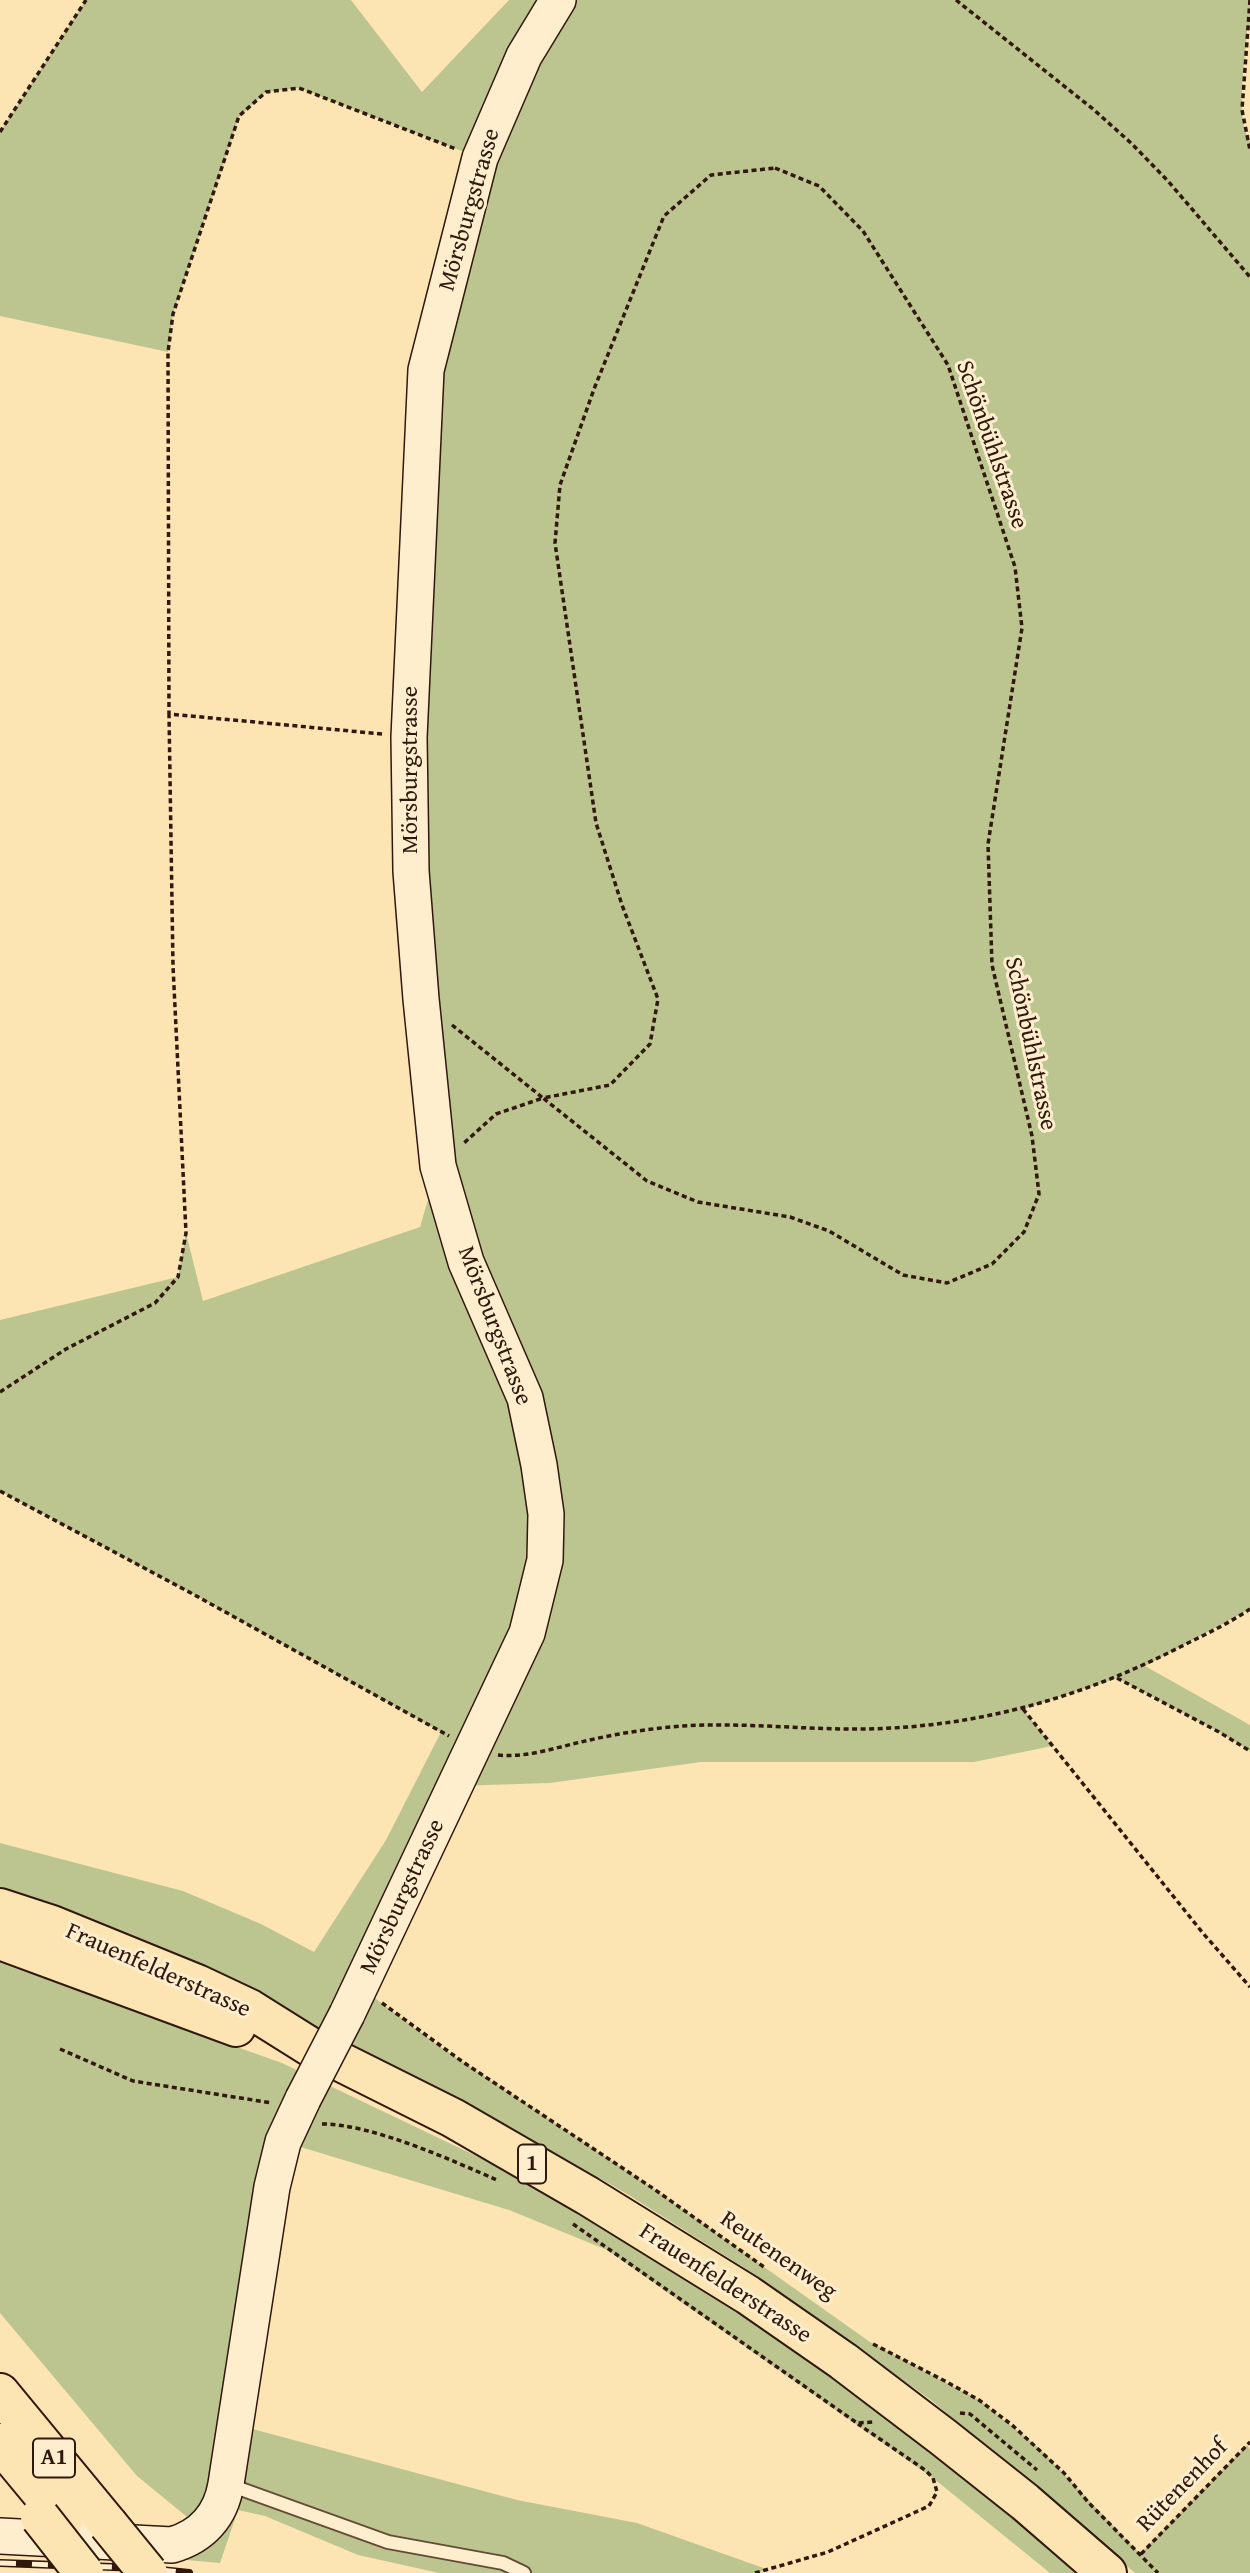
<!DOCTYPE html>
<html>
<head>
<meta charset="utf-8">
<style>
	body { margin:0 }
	canvas { display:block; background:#fde5b3 }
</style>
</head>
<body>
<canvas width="1250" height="2573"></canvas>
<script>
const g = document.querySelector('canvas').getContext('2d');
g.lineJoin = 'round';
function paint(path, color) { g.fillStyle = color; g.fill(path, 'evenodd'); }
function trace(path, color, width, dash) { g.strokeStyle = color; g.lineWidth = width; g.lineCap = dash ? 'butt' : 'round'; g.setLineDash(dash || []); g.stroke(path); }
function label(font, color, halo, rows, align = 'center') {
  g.font = font + ' "Gentium Book Plus",serif'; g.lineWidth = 6; g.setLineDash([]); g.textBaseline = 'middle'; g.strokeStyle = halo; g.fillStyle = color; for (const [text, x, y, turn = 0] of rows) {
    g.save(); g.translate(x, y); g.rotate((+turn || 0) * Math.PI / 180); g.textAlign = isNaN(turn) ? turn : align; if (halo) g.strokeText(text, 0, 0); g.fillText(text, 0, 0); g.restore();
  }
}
paint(new Path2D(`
	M86 0H351L422 92 509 0H1250V30H1247C1246 58 1234 118 1250 141V1609L1145 1666 1250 1725V1751L1219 1732 1117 1678 1023 1709 1052 1746 974 1762H701L550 1783 456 1786 360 1987 439 2046 654 2189 870 2342 979 2400 1039 2448 1140 2554 1247 2445 1250 2450V2573H1135L931 2400 743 2267 627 2194 491 2116 284 2010 0 1893V1843L183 1891 261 1924 314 1952 386 1840 441 1732 191 1593 0 1491V1320L178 1277 186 1233 203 1301 420 1227 438 1166 421 999 426 370 480 158 299 88 266 92 239 117 173 314 168 352 0 316V132Z
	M0 1963 282 2063 539 2186 699 2279 855 2390 977 2484 1082 2573H1050L933 2478 607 2250 509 2210 284 2142 234 2424 517 2500 637 2523 769 2570 755 2573H439L358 2555 265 2516 238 2510 220 2563 187 2560 163 2531 192 2521 137 2476 0 2313Z`), '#bcc58f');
const lane = new Path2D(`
	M227 2484 388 2542 503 2563 524 2573`);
const secondary = new Path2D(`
	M347 2014 527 1633 545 1560 546 1514 539 1465 525 1398 466 1262 438 1166 421 999 411 871 409 737 426 370 480 158 524 56 558 0
	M0 2536 172 2545C203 2536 221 2515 226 2484L272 2187 283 2142 303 2099`);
const primary = new Path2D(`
	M0 1908 52 1925 197 1984 250 2009 309 2046 453 2118 588 2196 748 2295 843 2361 943 2437 1025 2502 1107 2573
	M0 1940 236 2027`);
const highway = new Path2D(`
	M0 2393 108 2524
	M0 2443 64 2520`);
trace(lane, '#644b36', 16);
trace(secondary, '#31180d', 38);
trace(primary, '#31180d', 42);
trace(highway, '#31180d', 42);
trace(new Path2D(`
	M956 0 1093 109 1131 143 1168 181 1250 277
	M1250 0 1242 110 1250 150
	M0 132 86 0
	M775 168 819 186 863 231 948 365 1015 567 1022 628 988 844 992 965 1032 1136 1039 1194 1024 1232 992 1264 947 1283 903 1275 829 1231 790 1217 698 1202 647 1181 543 1098 610 1085 650 1044 658 999 622 905 596 823 555 543 560 485 594 389 664 216 711 175Z
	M382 734 169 714 168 352 173 314 239 116 266 92 299 88 456 149
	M452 1025 543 1098 496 1114 464 1143
	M0 1392 66 1349 155 1303 178 1277 186 1233 173 966 169 714
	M0 1491 191 1593 449 1736
	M1117 1678 1219 1732 1250 1751
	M1023 1709 1202 1932 1250 1987
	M498 1755C526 1758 554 1748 581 1742 610 1735 640 1730 670 1727 735 1721 800 1730 866 1729 977 1727 1081 1698 1180 1647 1204 1635 1228 1624 1250 1609
	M382 2003 463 2062 654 2189 764 2267
	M60 2049 133 2081 272 2103
	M322 2124C372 2124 451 2160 497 2180
	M573 2224 857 2423 874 2422
	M873 2344 945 2381 979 2400 1012 2425 1064 2473 1088 2502 1158 2573
	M960 2413 970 2414 1037 2470
	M1141 2554 1250 2442
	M755 2573 828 2552 929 2506 937 2492 933 2478 925 2470 858 2424`), '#31180d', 3.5, [5, 3.5]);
trace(lane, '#feeece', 12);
trace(secondary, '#feeece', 35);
trace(primary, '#fde5b3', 38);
trace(highway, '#fde5b3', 38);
const rail = new Path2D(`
	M0 2563 142 2568 189 2573`);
trace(rail, '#31180d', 8);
trace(rail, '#feeece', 5, [16]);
const secondaryBridge = new Path2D(`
	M303 2099 347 2014`);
const highwayBridge = new Path2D(`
	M40 2517 84 2573
	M108 2524 148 2573`);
trace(secondaryBridge, '#31180d', 38, []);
trace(highwayBridge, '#31180d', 42, []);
trace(secondaryBridge, '#feeece', 35);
trace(highwayBridge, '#fde5b3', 38);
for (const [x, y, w] of [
	[532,2164,28],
	[54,2458,42]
]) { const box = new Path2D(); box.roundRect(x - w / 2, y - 19.5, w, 39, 5); g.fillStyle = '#feeece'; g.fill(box); trace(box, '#31180d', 2); }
label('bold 23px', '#31180d', null, [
	["1",532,2164],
	["A1",54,2458]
]);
label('24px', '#31180d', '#feeece', [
	["Mörsburgstrasse",470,210,-74],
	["Schönbühlstrasse",991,445,71],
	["Mörsburgstrasse",411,770,-90],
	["Schönbühlstrasse",1030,1044,78],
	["Mörsburgstrasse",494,1326,69],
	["Mörsburgstrasse",403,1897,-65],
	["Frauenfelderstrasse",158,1971,24],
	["Reutenenweg",778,2256,35],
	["Frauenfelderstrasse",725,2284,33],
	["Rütenenhof",1183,2486,-46]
]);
</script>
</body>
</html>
